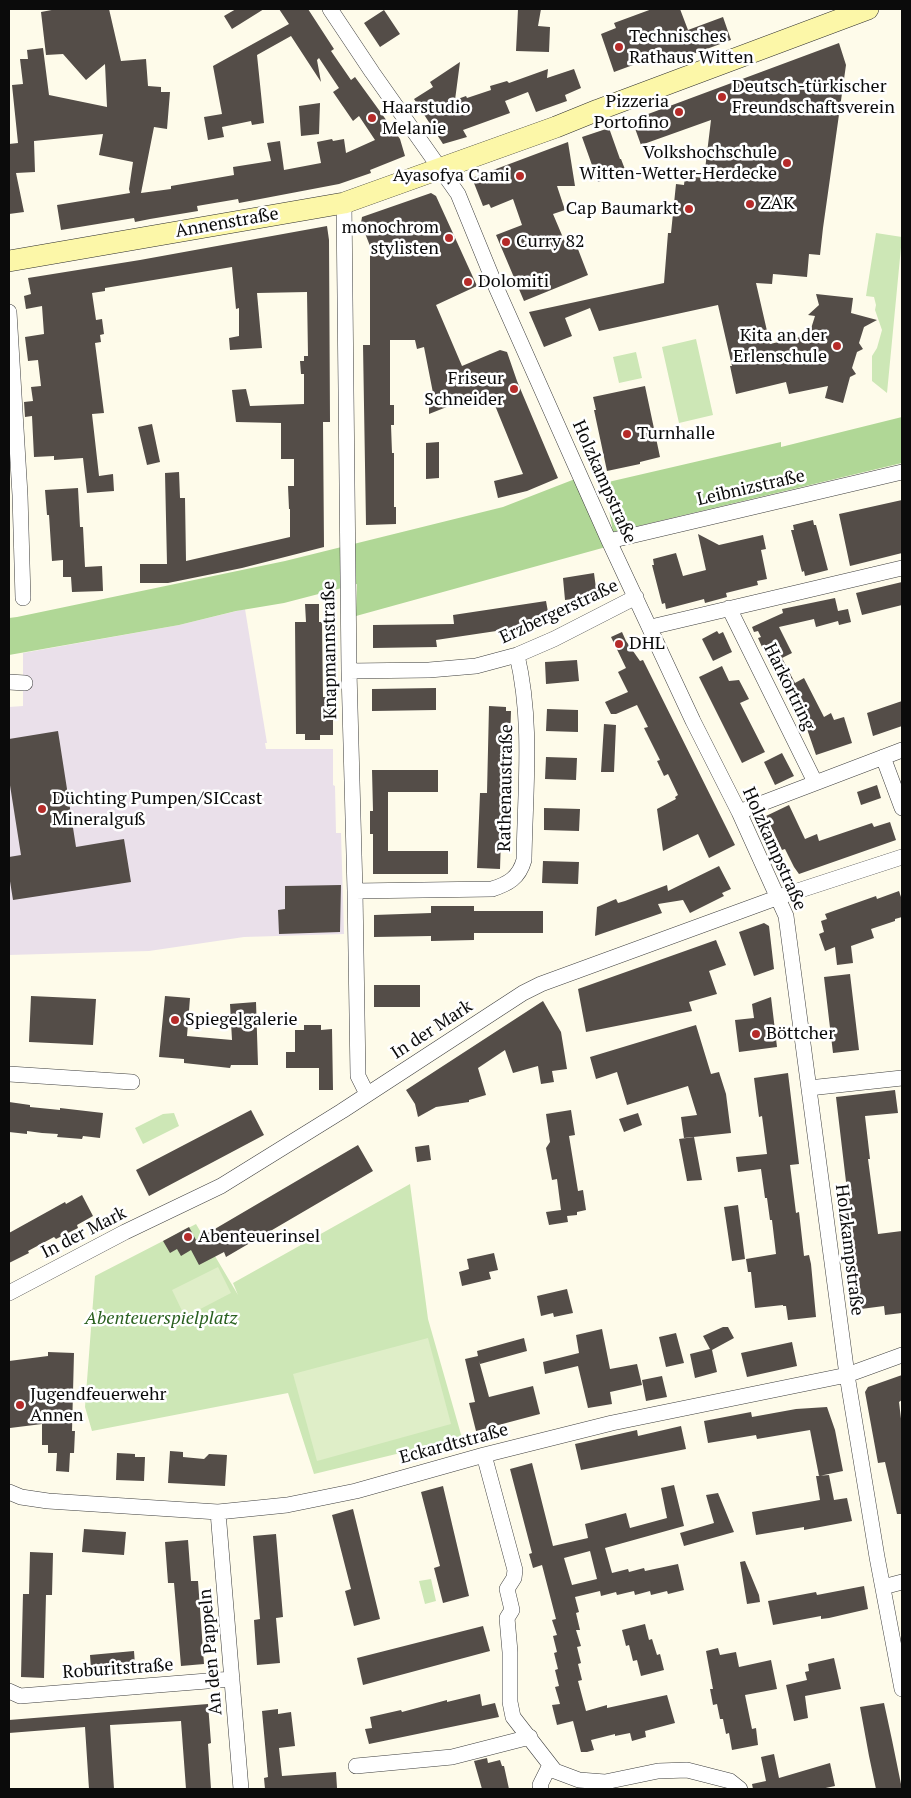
<!DOCTYPE html>
<html>
<head>
<meta charset="utf-8">
<style>
	body { margin:0 }
	#map { position:relative; width:911px; height:1798px; overflow:hidden; background:#fefbea; font-family:"PT Serif",serif }
	canvas { display:block }
	.frame { position:absolute; inset:0; border:10px solid #0b0b0b; pointer-events:none }
</style>
</head>
<body>
<div id="map">
<canvas width="911" height="1798"></canvas>
<div class="frame"></div>
</div>
<script>
const g = document.querySelector('canvas').getContext('2d');
g.lineJoin = 'round';
function paint(path, color) { g.fillStyle = color; g.fill(path, 'evenodd'); }
function trace(path, color, width, dash) { g.strokeStyle = color; g.lineWidth = width; g.lineCap = dash ? 'butt' : 'round'; g.setLineDash(dash || []); g.stroke(path); }
function label(font, color, halo, rows, align = 'center') {
  g.font = font + ' "PT Serif",serif'; g.lineWidth = 5; g.setLineDash([]); g.textBaseline = 'middle'; g.strokeStyle = halo; g.fillStyle = color; for (const [text, x, y, turn = 0] of rows) {
    g.save(); g.translate(x, y); g.rotate((+turn || 0) * Math.PI / 180); g.textAlign = isNaN(turn) ? turn : align; if (halo) g.strokeText(text, 0, 0); g.fillText(text, 0, 0); g.restore();
  }
}
paint(new Path2D(`
	M245 609 267 743H265L266 749H333V785L335 786 336 833H341L344 934 244 937 149 951 9 955V707L23 706V653L179 625Z`), '#eae0ea');
paint(new Path2D(`
	M876 233 902 237 887 393 872 381V356L877 348 882 330 875 310 876 305 874 297 866 296Z
	M696 339 713 415 679 423 662 347Z
	M636 352 642 378 619 383 613 357Z
	M174 1113 179 1126 143 1144 135 1128 163 1114Z
	M410 1184 428 1319 462 1438 314 1474 288 1393 92 1431 85 1407 95 1276 196 1224 238 1295 233 1283Z
	M431 1579 436 1601 425 1604 419 1581Z`), '#cde7b6');
paint(new Path2D(`
	M902 417V463L613 532 604 483 781 442V447Z
	M575 479 606 547 356 616 357 584 284 603 236 611 179 625 9 655V618L17 617 285 561 503 507Z`), '#b0d796');
paint(new Path2D(`
	M218 1267 231 1293 185 1317 172 1290Z
	M428 1338 451 1424 317 1461 293 1374Z`), '#dfeec8');
paint(new Path2D(`
	M57 9H109L121 61 146 59 148 86 161 87V92H170L167 129 154 127 141 193 171 189V186L234 175 233 167 271 161 267 143 280 141 284 170 321 163 317 142 332 139 333 141 344 139 346 153 375 140 359 116 353 121 333 92 339 88 319 58 317 60 321 82 291 36 257 55 264 123 252 125 251 121 222 127 224 137 208 140 204 117 222 114 213 66 289 24 279 9H308L334 49 331 51 351 80 355 77 400 139 405 156 370 170 371 173 339 184 239 203 238 199 197 206 198 211 150 219 135 222 134 218 61 230 57 205 130 193 129 189 133 162 99 155 103 134 34 141 35 172 16 173 24 212 9 214V144L18 143 12 85 23 84 20 59H28L27 50 43 48 49 95 107 107 105 64 86 80 63 54 46 55 41 12Z
	M236 9H264L232 29 224 16Z
	M518 9H541L538 26 550 27 549 52 516 51Z
	M652 9H680L688 30 723 17 731 40 666 64 663 54 614 72 601 34 616 28 614 23Z
	M384 10 400 34 380 47 364 23Z
	M839 43 846 65 823 228 820 255 809 254 807 277 773 274 772 284 756 283 770 344 809 335 815 316 808 315 819 305 816 294 853 298 851 313 877 320 864 327 859 343 863 349 857 352 852 368 856 374 850 377 843 403 825 398 828 386 789 394 786 382 736 394 730 366H732L718 305 599 331 590 308 565 318 572 336 544 347 529 312 664 283 668 233H671L676 184 684 185 685 176 704 178 711 120 641 145 632 120Z
	M460 62 455 100 466 96 467 98 491 90 490 86 507 81 509 83 548 69 547 78 574 69 581 88 565 95 567 101 536 112 528 92 505 101 510 113 463 130 467 137 443 144 414 99 433 87 430 82Z
	M320 103 319 134 301 136 299 106Z
	M609 128 620 159H621L626 172 598 182 582 137Z
	M568 142 575 186H557L565 210 553 214 567 247 576 244 588 275 524 301 496 235 522 225 513 199 491 208 489 204 483 206 472 178Z
	M431 193 436 196 477 286 436 305 462 366 500 350 507 352 517 381 558 478 527 491 498 498 494 481 523 474 494 403H492L487 391 429 414V399L434 398 424 347 417 349 415 340H390V405H394V425H391L392 453H394V507H396V524L366 525 363 345H370V246L361 223 362 217Z
	M327 226 329 240 330 422H323L324 547 242 568 168 583H140V564H167L165 473 179 472 180 498H185L186 561 290 537V509H289L288 486H294V459H281V423L236 422 232 390 246 389 250 406 304 404V374H301L300 361H304V356H308L307 292 257 293 262 348 230 350 229 338 239 336V308L236 309 232 267 105 288V291L92 293 96 320 102 319 104 334 100 335 101 342 95 343 104 413 92 414 99 476 113 474 114 491 87 493 83 458 54 460V456L34 457 32 416 25 417 24 402 33 401 31 387 41 386 38 360 28 361 25 337 44 334 42 306 26 309 24 296 31 294 28 278 140 260Z
	M645 386 660 457 640 462V464L607 471 594 410H596L593 397Z
	M152 424 160 462 147 465 138 427Z
	M439 442V478L426 479V443Z
	M78 488 80 527H83L85 567 102 566 103 591 72 592 71 577H63V560L52 561 49 515H47L45 490Z
	M902 500V553L850 566 839 514Z
	M813 520 814 525H816L828 570 805 576 804 571 802 572 791 530H794L793 525Z
	M698 534 719 545 763 535 766 549 761 550 767 579 757 581 758 585 726 593 727 597 705 603 704 599 666 609 665 603 662 604 652 565H654L653 559 676 553 683 576 706 570Z
	M594 573 597 596 565 600 563 578Z
	M902 582V605L862 615 856 593Z
	M835 598 838 611 848 609 851 622 839 625 838 621 816 627 814 619 779 627 792 653 782 658 795 683 804 678 824 717 831 713 834 720 844 717 852 743 816 755 806 726 803 727 770 665 758 638 761 637 758 631 754 632 752 627 783 613 782 609Z
	M546 601 550 623 436 640 437 647 373 648V625L454 624 453 615Z
	M305 604H319V622H322L323 697H333V735H320V740H305V734H296L295 622H306Z
	M717 631 719 634 723 632 732 652 713 661 702 639Z
	M622 632 626 641 640 661 643 660 735 845 709 858 698 834 663 851 657 809 676 799 675 797 678 795 668 774 664 776 657 761 660 760 644 728 648 727 637 705 616 714H611L605 702 628 692 618 672 626 668 611 637Z
	M577 660 579 681 546 684 545 662Z
	M722 666 729 681 739 680 749 699 740 703 765 752 742 763 699 677Z
	M436 688V710L372 711V689Z
	M902 701V726L873 736 867 713Z
	M489 706 506 707V711H511L509 774H503L500 869 477 868 480 793H487Z
	M547 709 578 710V732L546 731Z
	M604 724 616 725 614 772H601Z
	M58 731 76 847 124 839 131 882 13 900 9 875V857L21 855 9 779V739Z
	M782 753 794 776 775 785 764 762Z
	M546 757 577 758 576 780 545 779Z
	M372 770H438V792H388V851H448V874H373V834H370V811H373Z
	M877 785 881 798 861 805 857 792Z
	M789 805 805 839 817 834 819 841 872 823 874 827 890 822 896 840 799 874 794 867 785 849 782 850 766 816Z
	M544 808 580 809 579 831 544 830Z
	M543 861 579 862 578 884 542 883Z
	M719 866 731 889 722 893 724 896 690 913 683 900 658 904 662 913 595 936 597 907 616 899 618 903 625 901 667 885 668 891Z
	M341 885 340 932 279 934 278 910 285 909V886Z
	M899 891 902 900V917L895 919V921L871 929 874 938 851 946 853 963 837 965 835 947 825 951 819 934 824 932 821 921 827 919 825 914 876 896 877 899Z
	M431 906H474V911H543V933H474V940L431 941V936L374 937V915L431 913Z
	M764 923 769 926 774 969 754 976 739 932Z
	M716 940 726 965 709 971 717 994 689 1002 692 1011 586 1032 578 989Z
	M850 974 859 1050 833 1053 824 977Z
	M374 985H420V1007H374Z
	M31 996 96 999 93 1045 29 1042Z
	M165 996 190 998 187 1036 232 1040 230 1004 256 1002 258 1065H231L230 1068 184 1063V1059L159 1057Z
	M771 997 777 1047 739 1052 735 1020 754 1018 752 1004Z
	M543 1001 561 1032 567 1069 552 1071 554 1082 541 1084 538 1066 513 1073 505 1050 478 1068 486 1095 469 1100V1102L436 1107 418 1117 415 1104 406 1090Z
	M304 1025H321V1030L332 1029 333 1090H319V1068H286V1052H295V1030H304Z
	M696 1025 711 1074 719 1072 726 1094 731 1133 684 1138 681 1117 697 1115 688 1086 627 1105 617 1072 596 1079 590 1057Z
	M788 1073 799 1164 790 1165 796 1213 799 1212 804 1256 809 1255 811 1264 816 1317 788 1320 786 1306H783V1305L755 1308 751 1272H748L746 1259 776 1254 772 1220H770L767 1198H765L761 1169 738 1172 736 1157 767 1154 762 1116 759 1117 754 1078Z
	M895 1090 898 1113 865 1116 870 1159H868L878 1234 902 1231V1313L885 1315 884 1306 861 1309 836 1097Z
	M9 1102 30 1105V1107L60 1110V1108L103 1113 100 1138 83 1136 82 1139 57 1137 58 1134 42 1133 27 1131V1134L9 1132Z
	M251 1110 264 1135 149 1196 136 1170Z
	M571 1110 575 1135 569 1136 578 1191 583 1190 586 1210 577 1212V1215L567 1216 568 1222 549 1225 546 1212 561 1210 557 1179 552 1180 546 1148 550 1142 546 1114Z
	M638 1113 642 1125 624 1132 619 1119Z
	M694 1137 702 1180 687 1181 679 1139Z
	M358 1145 373 1171 226 1257 224 1252 199 1265 191 1250 181 1256 177 1249 170 1253 163 1241 189 1227 196 1240Z
	M429 1145 431 1160 417 1162 415 1147Z
	M82 1195 93 1216 77 1225 78 1228 56 1239 54 1237 28 1251 29 1253 9 1263V1233L65 1202 66 1204Z
	M738 1205 745 1259 732 1261 724 1207Z
	M494 1253 498 1270 489 1272 491 1279 462 1286 459 1272 469 1269 467 1259Z
	M567 1289 573 1313 554 1317 553 1313 541 1316 537 1296Z
	M723 1327H728L734 1338 712 1350 717 1372 695 1378 690 1354 710 1349 703 1336Z
	M602 1329 610 1369 637 1364 642 1385 610 1392 612 1404 588 1408 578 1366 545 1374 543 1362 579 1353 576 1335Z
	M676 1333 684 1363 666 1367 659 1337Z
	M524 1338 527 1351 480 1364 479 1361 489 1397 533 1386 540 1414 476 1431 469 1403 475 1402 465 1359 478 1356 477 1351Z
	M792 1342 797 1366 747 1377 741 1353Z
	M48 1352 74 1353 72 1431H75L74 1453H70L69 1472 56 1471 57 1453H48V1445H42V1424L10 1428 9 1361 48 1356Z
	M902 1375V1400L899 1402 902 1427V1514H897L885 1462 878 1463 865 1392 868 1387Z
	M662 1376 667 1397 646 1401 642 1380Z
	M827 1407 835 1430 843 1471 819 1476 810 1430 757 1439 756 1435 708 1443 704 1421 751 1412 752 1417 796 1409Z
	M681 1426 686 1449 581 1470 575 1444 637 1430 638 1436Z
	M170 1451 183 1452V1457L204 1459 209 1454 227 1455 225 1486 168 1483Z
	M117 1453 135 1454V1457H145L144 1481 116 1480Z
	M532 1463 553 1546 588 1538 585 1524 626 1513 630 1528 667 1518 661 1488 674 1485 684 1526 605 1548 612 1573 628 1569 629 1572 644 1568 645 1571 678 1564 684 1590 668 1594 667 1591 651 1595 650 1591 635 1595 634 1591 617 1595 616 1592 601 1596 600 1591 575 1597 579 1612 576 1613 580 1630H576L581 1646 577 1647 581 1663 578 1664 582 1680 578 1681 586 1711 607 1705V1708L667 1695 675 1723 645 1731 646 1737 632 1741 630 1733 615 1736V1734L591 1740 594 1750 587 1752H581L573 1721 557 1725 552 1705 560 1704 555 1687 559 1686 555 1670 558 1669 554 1653 557 1652 553 1636 557 1635 552 1620 556 1619 542 1565 533 1568 529 1554 532 1553 510 1469ZM590 1551 597 1579 572 1585 564 1558Z
	M829 1475 834 1500 847 1498 852 1521 804 1530V1527L756 1535 752 1512 820 1500 816 1476Z
	M443 1486 469 1596 443 1603 434 1568 440 1566 421 1492Z
	M718 1493 734 1532 684 1546 680 1533 714 1523 706 1495Z
	M353 1509 380 1619 354 1626 345 1591 351 1589 332 1515Z
	M84 1529 126 1532 124 1555 82 1552Z
	M276 1534 283 1617 276 1618 280 1663 257 1665 254 1620 260 1619 253 1536Z
	M188 1540 191 1581H198L204 1664 181 1666 174 1583H168L165 1542Z
	M30 1552 53 1553 52 1595H46L44 1678 21 1677 23 1594H29Z
	M745 1561 759 1595 760 1602 747 1604 740 1562Z
	M864 1586 868 1609 829 1618 821 1619V1616L773 1625 768 1601 816 1592 817 1595Z
	M645 1624 649 1640 652 1639 657 1655 660 1654 664 1670 641 1676 637 1660 633 1661 629 1645 626 1646 622 1630Z
	M483 1626 490 1651 363 1685 357 1658Z
	M718 1648 720 1655 736 1652 739 1667 771 1660 777 1689 745 1695 752 1729 756 1728 758 1745 732 1750 729 1733 726 1734 723 1719H720L717 1704 713 1705 710 1689H713L706 1651Z
	M134 1651 135 1665 91 1669 90 1655Z
	M834 1658 841 1689 805 1696 808 1718 794 1721 786 1685 807 1680 805 1672 809 1671 808 1664Z
	M480 1694 482 1706 495 1703 499 1717 369 1744 365 1729 372 1728 370 1717 401 1710 402 1712 447 1700V1702Z
	M884 1703 892 1740 902 1789H876L869 1756 860 1707Z
	M208 1704 211 1743 208 1744 211 1789H186L181 1721 110 1725 114 1789H89L85 1727 9 1733V1720Z
	M278 1709V1714L291 1712 295 1746 279 1748 282 1776 336 1772 337 1788 265 1789 264 1778 268 1777 262 1711Z
	M774 1754 779 1778 830 1763 835 1786 821 1789H753L752 1784 766 1781 761 1757Z
	M487 1758 488 1763 500 1760 502 1766H504L509 1789H482L474 1761Z`), '#544d48');
const street = new Path2D(`
	M330 9 372 72 458 194 496 287 609 541 693 721 739 812 786 916 847 1375 877 1557 902 1689
	M344 203 349 671 355 891 358 1076 367 1094
	M9 312 20 495 23 598
	M609 541 902 472
	M729 608 815 782
	M651 627 902 568
	M349 671 429 670 476 666 517 655 554 639 636 597
	M9 682 25 683
	M883 757 902 808
	M739 812 902 750
	M355 891 492 889C508 884 519 878 524 860 525 791 533 723 517 655
	M9 1074 132 1082
	M809 1088 902 1078
	M9 1293 125 1232 221 1186 342 1111 523 993 541 984 779 897 902 857
	M484 1455 515 1570 514 1578 507 1589 512 1610 507 1618 510 1652V1702L513 1717 555 1771 579 1780 605 1782 658 1771 687 1770 730 1781 740 1789
	M9 1492 21 1497 48 1501 218 1512 287 1505 356 1491 484 1455 612 1423 847 1375 902 1355
	M218 1512 241 1789
	M883 1587 902 1582
	M9 1691 20 1696 232 1679
	M356 1766 452 1757 530 1737
	M541 1789 540 1785 550 1765`);
const secondary = new Path2D(`
	M9 261 344 203 556 127 598 110 868 9`);
trace(street, '#3e3e3e', 16);
trace(secondary, '#2d2d2d', 22);
trace(street, '#fff', 15);
trace(secondary, '#fcf7a8', 21);
for (const [x, y, r, color] of [
	[619,47,5,"#b52b29"],
	[722,97,5,"#b52b29"],
	[679,112,5,"#b52b29"],
	[372,118,5,"#b52b29"],
	[787,163,5,"#b52b29"],
	[520,176,5,"#b52b29"],
	[750,204,5,"#b52b29"],
	[689,209,5,"#b52b29"],
	[449,238,5,"#b52b29"],
	[506,242,5,"#b52b29"],
	[468,282,5,"#b52b29"],
	[837,346,5,"#b52b29"],
	[514,389,5,"#b52b29"],
	[627,434,5,"#b52b29"],
	[619,644,5,"#b52b29"],
	[42,809,5,"#b52b29"],
	[175,1020,5,"#b52b29"],
	[756,1034,5,"#b52b29"],
	[188,1237,5,"#b52b29"],
	[20,1405,5,"#b52b29"]
]) { const dot = new Path2D(); dot.arc(x, y, r, 0, 2 * Math.PI); g.fillStyle = color; g.fill(dot); trace(dot, '#fff', 2); }
label('18px', '#0b0b0b', '#fff', [
	["Technisches",629,37],
	["Rathaus Witten",629,58],
	["Deutsch-türkischer",732,87],
	["Freundschaftsverein",732,108],
	["Pizzeria",669,102,"right"],
	["Portofino",669,123,"right"],
	["Haarstudio",382,108],
	["Melanie",382,129],
	["Volkshochschule",777,153,"right"],
	["Witten-Wetter-Herdecke",777,174,"right"],
	["Ayasofya Cami",510,176,"right"],
	["ZAK",760,204],
	["Cap Baumarkt",679,209,"right"],
	["monochrom",439,228,"right"],
	["stylisten",439,249,"right"],
	["Curry 82",516,242],
	["Dolomiti",478,282],
	["Kita an der",827,336,"right"],
	["Erlenschule",827,357,"right"],
	["Friseur",504,379,"right"],
	["Schneider",504,400,"right"],
	["Turnhalle",637,434],
	["DHL",629,644],
	["Düchting Pumpen/SICcast",52,799],
	["Mineralguß",52,820],
	["Spiegelgalerie",185,1020],
	["Böttcher",766,1034],
	["Abenteuerinsel",198,1237],
	["Jugendfeuerwehr",30,1395],
	["Annen",30,1416]
], 'left');
label('18px', '#0b0b0b', '#fff', [
	["Annenstraße",227,223,-10],
	["Holzkampstraße",604,482,66],
	["Leibnizstraße",751,488,-13],
	["Erzbergerstraße",559,612,-25],
	["Knapmannstraße",330,650,-91],
	["Harkortring",789,687,64],
	["Rathenaustraße",506,788,-89],
	["Holzkampstraße",774,849,66],
	["In der Mark",432,1030,-33],
	["In der Mark",84,1233,-27],
	["Holzkampstraße",849,1250,83],
	["Eckardtstraße",454,1444,-15],
	["An den Pappeln",211,1652,-95],
	["Roburitstraße",118,1669,-4]
]);
label('italic 18px', '#29601f', '#fff', [
	["Abenteuerspielplatz",161,1319]
]);
</script>
</body>
</html>
